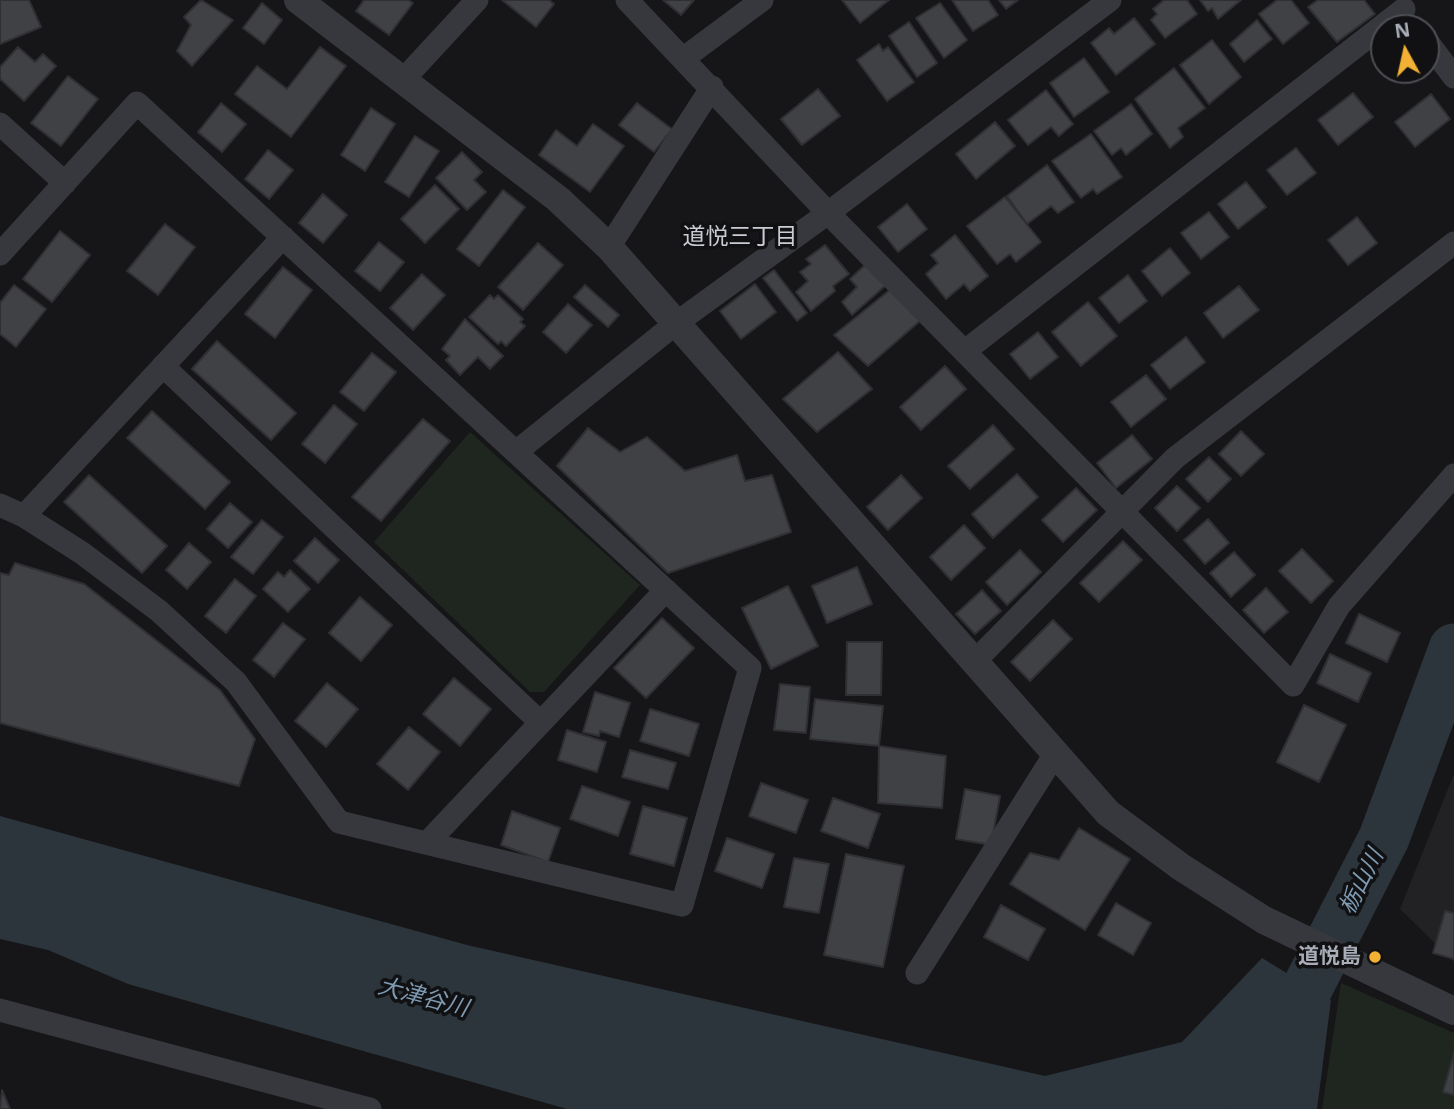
<!DOCTYPE html>
<html>
<head>
<meta charset="utf-8">
<style>
	body { margin:0 }
	#map { position:relative; width:1454px; height:1109px; overflow:hidden; background:#161618; font-family:"Open Sans",sans-serif }
	canvas { display:block }
	.north { position:absolute; left:1370px; top:14px; width:70px; height:70px; box-sizing:border-box; background:#111113; border:2px solid #4d4f55; border-radius:50%; rotate:352deg; font-size:19px; font-weight:700; line-height:28px; text-align:center; color:#a8adb8 }
	.north::after { content:''; display:block; margin:auto; width:24px; height:32px; background:#f2b134; clip-path:polygon(50% 0,100% 100%,50% 72%,0 100%) }
</style>
</head>
<body>
<div id="map">
<canvas width="1454" height="1109"></canvas>
<div class="north">N</div>
</div>
<script>
const g = document.querySelector('canvas').getContext('2d');
g.lineJoin = 'round';
function paint(path, color) { g.fillStyle = color; g.fill(path, 'evenodd'); }
function trace(path, color, width, dash) { g.strokeStyle = color; g.lineWidth = width; g.lineCap = dash ? 'butt' : 'round'; g.setLineDash(dash || []); g.stroke(path); }
function label(font, color, halo, rows, align = 'center') {
  g.font = font + ' "Open Sans","Noto Sans JP",sans-serif'; g.lineWidth = 7; g.setLineDash([]); g.textBaseline = 'middle'; g.strokeStyle = halo; g.fillStyle = color; for (const [text, x, y, turn = 0] of rows) {
    g.save(); g.translate(x, y); g.rotate((+turn || 0) * Math.PI / 180); g.textAlign = isNaN(turn) ? turn : align; if (halo) g.strokeText(text, 0, 0); g.fillText(text, 0, 0); g.restore();
  }
}
paint(new Path2D(`
	M1454 774V962L1400 909Z`), '#222225');
paint(new Path2D(`
	M470 432 640 585 544 692H530L374 542Z
	M1341 983 1454 1033V1109H1322Z`), '#1e261f');
paint(new Path2D(`
	M0 816 467 945 1045 1076 1182 1042 1262 958 1331 1000 1317 1109H567L128 984 48 950 0 939Z`), '#2c353c');
trace(new Path2D(`
	M1257 1109 1274 1053 1384 838 1454 649`), '#2c353c', 51);
const building = new Path2D(`
	M0 0H29L41 27 0 44Z
	M201 0 233 20 192 66 177 51 191 25 184 17Z
	M364 0H408L413 3 389 35 356 11Z
	M502 0H549L554 4 536 27Z
	M663 0H694L681 15Z
	M842 0H889L860 23Z
	M952 0H988L998 15 973 31Z
	M999 0H1018L1006 9Z
	M1164 0H1187L1197 14 1165 38 1151 20 1157 14 1153 9Z
	M1200 0H1241L1218 19 1212 8 1208 11Z
	M1277 0H1291L1309 23 1283 44 1259 14Z
	M1318 0H1364L1375 14 1337 42 1308 7Z
	M262 3 282 20 264 44 243 28Z
	M940 3 967 40 944 58 916 18Z
	M1134 18 1155 44 1116 75 1091 43 1109 28 1114 34Z
	M1257 20 1272 39 1244 62 1230 44Z
	M909 22 937 63 917 77 889 36Z
	M1212 40 1241 77 1209 104 1180 65Z
	M879 44 883 51 888 47 914 82 887 101 857 60Z
	M18 47 35 62 43 54 56 66 24 101 0 79V67Z
	M320 47 346 66 291 137 235 94 257 66 287 89Z
	M1084 58 1109 92 1074 117 1050 83Z
	M1174 68 1205 108 1178 128 1183 137 1170 148 1135 99Z
	M68 76 98 99 61 146 31 123Z
	M818 89 840 116 802 145 781 119Z
	M1046 90 1073 124 1059 136 1051 127 1028 145 1008 120Z
	M1353 93 1373 117 1338 145 1318 120Z
	M1431 94 1450 119 1415 147 1395 122Z
	M221 103 246 124 222 152 198 132Z
	M637 103 672 129 654 152 619 125Z
	M1131 104 1152 134 1126 155 1121 148 1112 155 1094 131Z
	M371 108 395 124 365 171 341 155Z
	M995 122 1015 146 976 179 956 154Z
	M593 124 624 146 590 192 539 155 556 130 577 146Z
	M1091 134 1122 177 1097 194 1093 189 1081 198 1052 161Z
	M415 136 439 151 409 197 385 182Z
	M1296 148 1316 173 1287 195 1267 170Z
	M268 150 293 170 269 199 245 179Z
	M462 152 482 172 474 180 486 192 467 210 436 178Z
	M1047 165 1074 202 1058 213 1051 206 1027 224 1007 196Z
	M1246 182 1266 207 1238 229 1218 204Z
	M435 185 459 209 425 243 401 219Z
	M503 190 525 207 479 266 457 249Z
	M323 194 347 215 323 243 299 223Z
	M1005 197 1041 242 1016 262 1010 254 997 264 967 226Z
	M907 204 927 229 898 252 878 227Z
	M1209 212 1229 237 1201 259 1181 233Z
	M1357 217 1377 243 1348 265 1328 240Z
	M165 224 195 247 158 295 127 271Z
	M60 231 90 255 52 302 23 279Z
	M955 235 988 276 970 291 964 284 946 299 926 274 938 263 931 255Z
	M379 242 404 262 380 291 355 271Z
	M538 243 563 265 523 310 498 287Z
	M825 245 849 274 833 286 835 291 811 311 796 292 808 281 800 272 811 264 806 259Z
	M1170 248 1190 273 1162 296 1142 271Z
	M866 264 886 285 852 315 842 302 857 287 850 279Z
	M283 267 312 290 275 338 245 314Z
	M774 270 807 313 797 321 763 278Z
	M422 274 445 295 413 330 390 308Z
	M1128 275 1147 301 1119 323 1099 298Z
	M755 284 776 312 741 339 720 311Z
	M14 285 46 309 16 347 0 334V303Z
	M585 285 619 315 608 327 574 297Z
	M1239 286 1259 310 1223 338 1204 313Z
	M891 289 921 320 868 366 834 335Z
	M490 295 494 299 498 295 523 319 520 322 525 326 506 346 501 341 498 344 469 317Z
	M1088 302 1117 336 1081 366 1052 332Z
	M568 304 592 325 566 353 543 332Z
	M465 319 503 356 490 369 478 357 460 375 446 360 450 356 442 349Z
	M1038 332 1058 357 1030 379 1010 354Z
	M1186 337 1205 362 1170 389 1151 365Z
	M217 341 296 413 271 440 192 369Z
	M838 352 872 389 817 432 783 399Z
	M372 353 396 372 364 411 340 392Z
	M945 366 966 389 921 430 900 407Z
	M1146 375 1166 399 1131 427 1111 402Z
	M334 405 357 424 325 463 302 444Z
	M152 411 230 482 205 509 127 438Z
	M423 419 450 441 381 521 352 497Z
	M993 425 1014 449 970 489 948 466Z
	M588 428 620 452 647 437 685 471 737 455 745 481 772 475 791 532 668 573 557 466Z
	M1241 431 1264 454 1241 476 1219 454Z
	M1132 435 1152 459 1116 488 1097 463Z
	M1209 457 1231 479 1208 502 1186 479Z
	M1017 474 1038 497 993 538 972 514Z
	M89 475 167 546 142 573 64 502Z
	M901 475 922 498 888 530 867 507Z
	M1177 486 1200 508 1177 531 1155 508Z
	M1076 488 1097 510 1063 542 1042 520Z
	M230 503 252 522 228 548 207 529Z
	M1208 519 1229 543 1205 564 1184 540Z
	M262 520 283 537 253 574 231 557Z
	M964 525 985 548 951 580 930 557Z
	M315 538 339 560 318 583 294 561Z
	M1123 541 1142 560 1099 602 1080 583Z
	M189 543 211 562 187 589 166 570Z
	M1302 549 1333 581 1311 603 1279 571Z
	M1020 550 1041 572 1007 605 986 582Z
	M1234 552 1255 575 1231 597 1210 573Z
	M15 563 84 584 220 690 255 739 239 786 0 723V573L9 575Z
	M857 567 872 604 827 623 812 586Z
	M290 570 310 589 288 612 263 589 278 572 284 577Z
	M235 579 256 596 226 633 205 616Z
	M788 586 818 646 771 669 742 608Z
	M1266 588 1288 612 1264 633 1243 610Z
	M982 590 1001 611 975 634 956 614Z
	M360 597 392 625 361 661 329 633Z
	M1359 614 1400 633 1387 662 1346 643Z
	M662 618 694 648 646 698 614 668Z
	M1053 620 1072 639 1030 681 1011 662Z
	M283 623 305 639 274 677 253 660Z
	M847 642H882L881 695H846Z
	M1330 654 1371 673 1358 702 1317 683Z
	M454 678 491 709 460 746 423 714Z
	M327 683 358 709 326 747 295 721Z
	M780 684 810 687 806 733 774 730Z
	M595 692 630 703 619 737 600 731 599 736 583 732Z
	M815 699 883 706 879 746 810 739Z
	M1304 705 1346 725 1319 782 1277 762Z
	M650 709 699 724 689 756 640 741Z
	M409 727 440 752 408 790 377 764Z
	M567 730 606 742 597 772 558 760Z
	M879 746 946 756 942 808 878 803Z
	M630 750 676 763 668 789 622 777Z
	M761 783 808 800 796 833 749 816Z
	M582 786 630 802 618 836 570 819Z
	M965 789 1000 796 991 845 956 839Z
	M833 798 880 814 868 848 821 831Z
	M643 806 687 818 674 866 630 854Z
	M512 811 560 828 548 862 501 845Z
	M1079 828 1130 859 1085 930 1010 884 1030 853 1059 860Z
	M727 838 774 854 762 888 715 871Z
	M846 854 904 866 883 967 824 955Z
	M794 858 829 864 819 913 784 907Z
	M1116 903 1151 923 1133 955 1098 935Z
	M1001 905 1045 929 1028 960 984 937Z
	M1445 911 1454 913V959L1433 953Z
	M1454 1053V1095L1443 1092Z
	M2 1090 10 1109H0Z`);
paint(building, '#404145');
trace(building, '#303034', 2);
trace(new Path2D(`
	M627 0 828 213 1293 685 1339 606 1454 475
	M1426 40 1454 77
	M684 58 762 0
	M403 80 477 0
	M0 124 65 183
	M609 247 712 87
	M0 254 137 103 750 668 682 905 339 822 236 682 159 611 82 553 24 516 0 505
	M965 351 1404 9
	M163 366 540 722
	M516 452 675 324 828 213 1110 0
	M24 516 283 237
	M974 662 1175 458 1454 243
	M427 843 666 590
	M917 973 1055 754
	M0 1010 370 1109`), '#37383d', 23);
trace(new Path2D(`
	M298 0 558 199 609 247 1108 813 1181 867 1264 920 1454 1011`), '#37383d', 28);
for (const [x, y, r, color] of [
	[1375,957,7,"#f2b134"]
]) { const dot = new Path2D(); dot.arc(x, y, r, 0, 2 * Math.PI); g.fillStyle = color; g.fill(dot); trace(dot, '#111113', 2.5); }
label('bold 21px', '#a8adb8', '#111113', [
	["道悦島",1361,957]
], 'right');
label('23px', '#c9ccd4', '#111113', [
	["道悦三丁目",740,237]
]);
label('italic 23px', '#7f9bb3', '#111113', [
	["栃山川",1362,882,-63],
	["大津谷川",423,998,15]
]);
</script>
</body>
</html>
